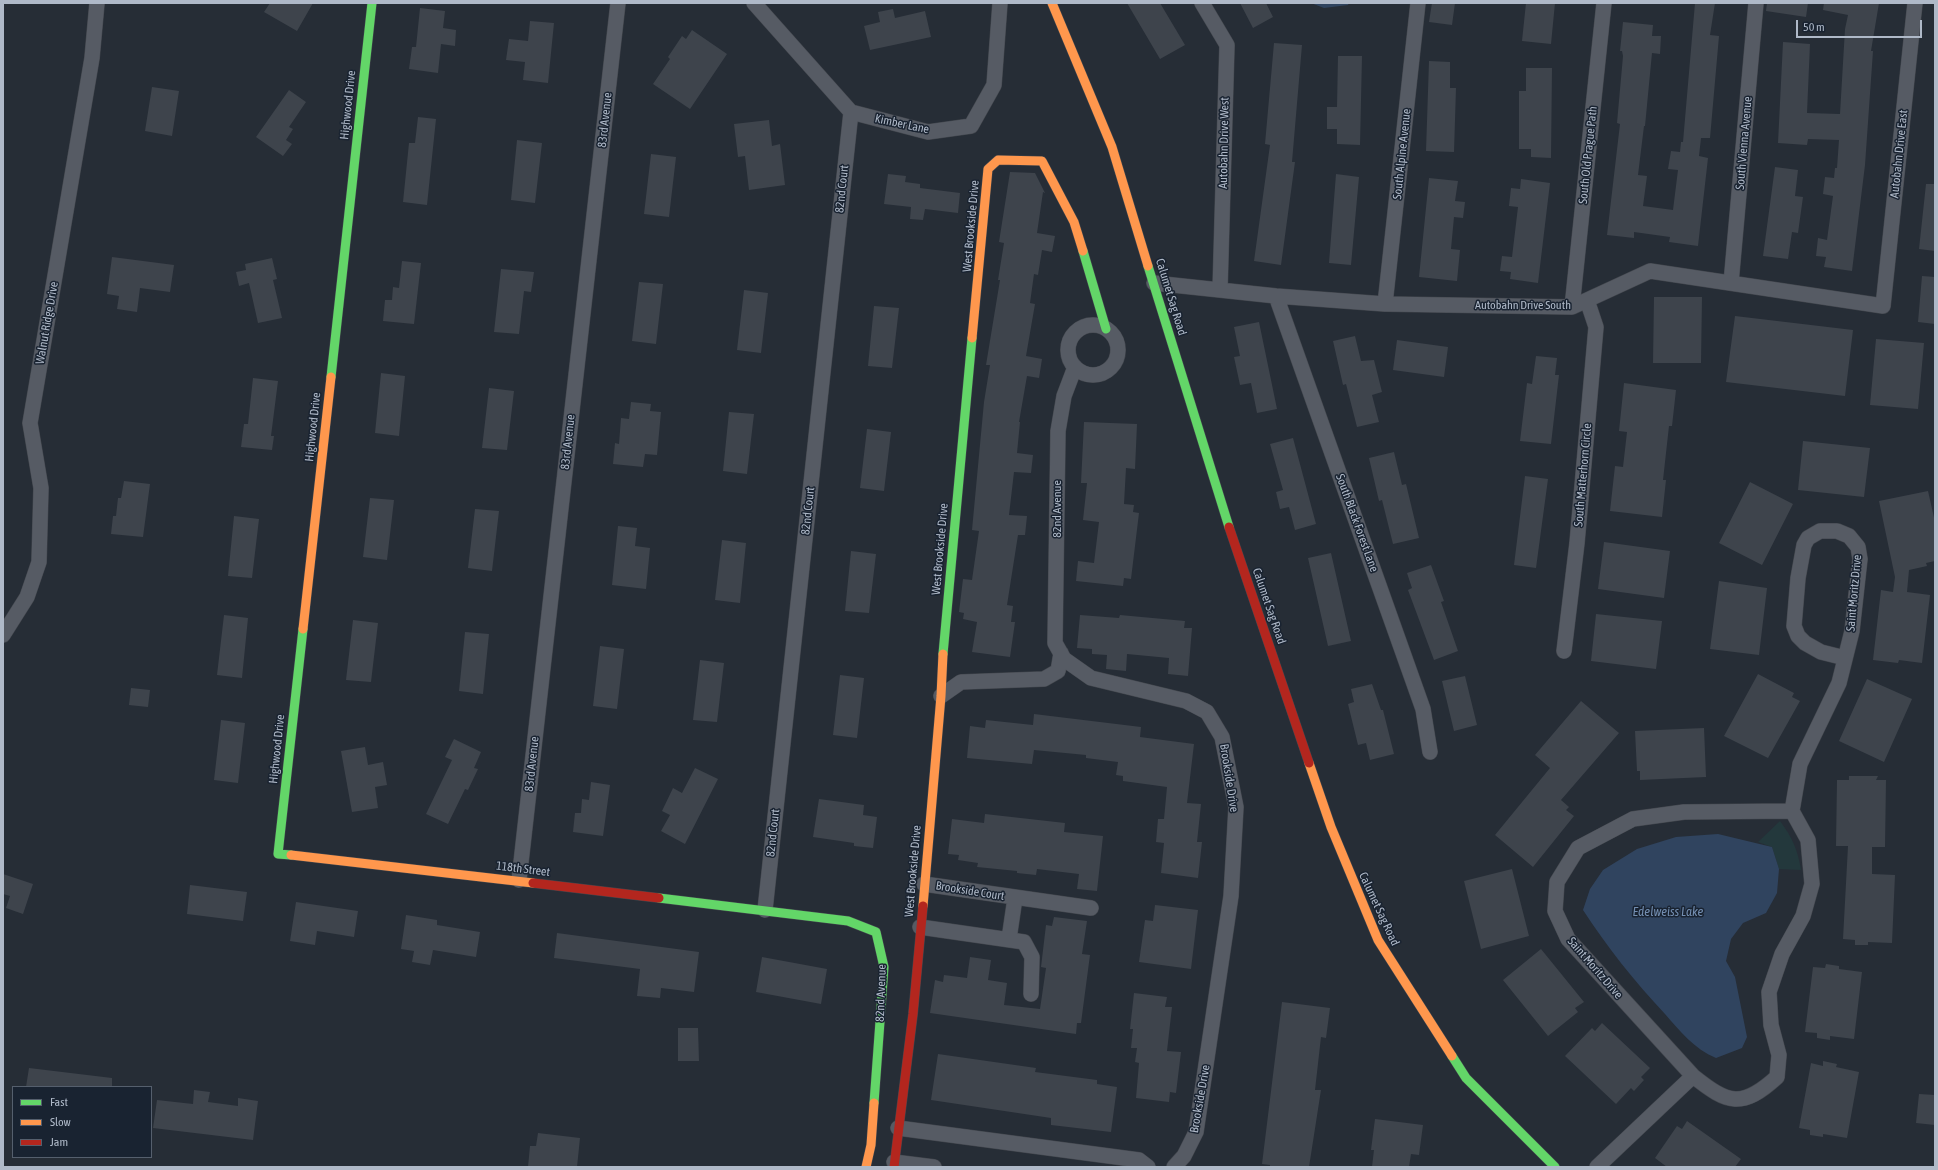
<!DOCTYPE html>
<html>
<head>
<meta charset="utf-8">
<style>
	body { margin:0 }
	#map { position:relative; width:1938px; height:1170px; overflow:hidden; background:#262d36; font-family:"Asap Condensed",sans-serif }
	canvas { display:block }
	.frame { position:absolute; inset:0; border:4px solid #afb9c8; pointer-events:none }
	.legend { position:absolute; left:12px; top:1086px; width:140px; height:72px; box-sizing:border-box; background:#192331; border:1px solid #555f6d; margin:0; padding:5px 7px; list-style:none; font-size:12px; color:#afb9c8 }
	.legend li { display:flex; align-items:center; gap:8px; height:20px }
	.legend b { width:20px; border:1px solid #555f6d }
	.scale { position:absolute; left:1796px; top:20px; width:126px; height:18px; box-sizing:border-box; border:2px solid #afb9c8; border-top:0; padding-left:5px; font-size:12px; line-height:14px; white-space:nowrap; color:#afb9c8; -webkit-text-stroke:3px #192331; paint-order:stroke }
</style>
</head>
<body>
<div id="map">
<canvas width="1938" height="1170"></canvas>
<div class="frame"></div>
<ul class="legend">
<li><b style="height:5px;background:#63d668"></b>Fast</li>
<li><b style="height:5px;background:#ff974d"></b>Slow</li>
<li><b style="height:5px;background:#b3261e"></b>Jam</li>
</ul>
<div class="scale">50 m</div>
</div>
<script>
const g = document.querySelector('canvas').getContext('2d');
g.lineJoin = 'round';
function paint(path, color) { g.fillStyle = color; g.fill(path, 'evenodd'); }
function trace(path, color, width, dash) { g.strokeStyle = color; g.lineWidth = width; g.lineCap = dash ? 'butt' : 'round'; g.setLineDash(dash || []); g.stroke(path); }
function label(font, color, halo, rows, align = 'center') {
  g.font = font + ' "Asap Condensed",sans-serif'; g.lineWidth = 3; g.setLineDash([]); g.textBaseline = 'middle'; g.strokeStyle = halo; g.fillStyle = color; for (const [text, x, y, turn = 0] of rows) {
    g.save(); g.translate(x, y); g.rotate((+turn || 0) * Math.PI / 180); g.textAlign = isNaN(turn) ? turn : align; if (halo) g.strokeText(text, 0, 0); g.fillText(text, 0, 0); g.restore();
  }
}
paint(new Path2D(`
	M1780 821C1792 837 1798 850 1801 870L1779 869 1772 847 1758 842Z`), '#23383c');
paint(new Path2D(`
	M1311 3H1349L1348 5 1324 8Z
	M1718 834 1772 847 1779 869 1777 893 1766 913 1743 923 1731 939 1726 961 1735 977 1747 1037 1742 1048 1716 1058C1694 1049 1680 1031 1665 1014 1635 982 1607 947 1583 910L1590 889 1603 870 1637 849 1676 837Z`), '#30445f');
paint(new Path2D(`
	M270 3H313L297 31 264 12Z
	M1127 3H1160L1185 45 1160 59Z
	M1240 3H1266L1273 17 1253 28Z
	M1432 3H1455L1452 25 1429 22Z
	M1526 3H1555L1551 44 1522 41Z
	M1695 3H1715L1710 35 1719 36 1710 138H1701L1699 156 1708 158 1698 246 1669 242 1670 237 1634 232V238L1607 235 1620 124 1617 123 1623 56 1622 51H1620L1623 22 1653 25 1652 36H1661L1660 54 1652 53 1645 126H1644L1638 175 1647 176 1643 206 1673 210 1678 170 1668 169 1671 151 1680 152 1681 142H1683Z
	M1767 3H1808L1806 17 1766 11Z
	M1824 3H1879L1871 51H1873L1865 165 1852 271 1824 267 1826 257 1816 256 1818 238 1827 240 1833 196 1823 194 1825 177 1834 178 1835 168H1837L1839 140 1808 139 1807 145 1778 143 1783 42 1810 44 1807 113 1840 114 1845 29 1848 15 1823 10Z
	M420 8 445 11 443 28 456 30 455 46 441 44 438 73 409 69 412 47H416Z
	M893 9 895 18 925 11 931 37 870 50 864 26 880 22 878 12Z
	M530 21 554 23 548 83 523 80 525 62 506 60 509 39 528 41Z
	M692 30 727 54 690 109 653 84 670 59 668 57 682 36 686 39Z
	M1274 43 1302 45 1292 162H1295L1281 265 1254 261 1270 145 1265 144Z
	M1338 56H1362L1360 145 1337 144V129H1327V107H1337Z
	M1429 61 1450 62V88H1456L1454 152 1426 151Z
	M1526 68H1552L1551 158 1531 157V149H1519V91H1526Z
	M152 87 179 91 172 136 145 131Z
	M289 90 306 102 289 127 293 129 286 140 292 144 283 156 256 137Z
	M418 117 436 119 427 205 403 202 409 143H415Z
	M769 120 772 146 780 144 785 185 749 190 745 156 738 157 734 124Z
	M517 140 542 143 535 203 511 200Z
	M651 154 676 157 669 217 644 214Z
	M1775 167 1798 170 1795 196 1803 197 1798 233 1792 232 1788 259 1763 256Z
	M1010 172 1035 173 1045 193 1043 192 1037 233 1055 236 1052 252 1042 250 1038 275 1034 274 1030 303 1035 304 1026 356 1042 359 1039 378 1027 376 1019 422H1020L1017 453 1033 455 1031 473 1014 472 1009 515 1027 516 1025 535H1018L1007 605 1013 606 1011 622H1015L1010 657 972 652 977 622 963 619 964 613 959 612 963 579 972 580 979 531 972 530 984 402 990 365H986L1000 280H998L1004 243 999 242Z
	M888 174 906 176 905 182 920 184V188L960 193 958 213 925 209 923 220 910 219 911 207 884 204Z
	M1336 174 1359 177 1351 265 1329 263Z
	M1429 178 1458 181 1455 201 1465 202 1463 218 1454 217 1451 249 1460 250 1457 281 1419 277Z
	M1521 179 1550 183 1538 283 1510 279 1511 272 1500 271 1502 256 1512 257 1518 207 1509 206 1511 188 1520 189Z
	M1926 184H1935V251L1919 249Z
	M112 257 174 265 170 292 140 288 137 312 117 309 119 296 107 294Z
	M272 258 277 279 273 280 282 318 258 323 249 283 239 286 236 272 246 270 245 264Z
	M402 261 421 263 414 324 383 321 385 300H392L393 287 399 288Z
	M501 269 534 272 531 292 524 291 519 334 494 332Z
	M1922 276 1935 277V324L1918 322Z
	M639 282 663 284 656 344 632 341Z
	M744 290 768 293 761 353 737 350Z
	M1654 297H1702L1701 363H1653Z
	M874 306 899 308 892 368 868 366Z
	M1735 316 1853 330 1845 396 1726 382Z
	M1259 322 1277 409 1257 413 1251 383 1240 385 1234 357 1240 356 1234 327Z
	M1355 336 1361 361 1374 360 1382 392 1372 395 1379 422 1357 427 1346 384 1343 385 1333 341Z
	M1876 339 1924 343 1918 409 1870 405Z
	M1397 340 1448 347 1444 377 1393 370Z
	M1536 356 1557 358 1555 375H1559L1551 444 1520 441 1527 383 1532 384Z
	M381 373 405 376 399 436 375 433Z
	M253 378 278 381 271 436H274L272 450 241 447 244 424H248Z
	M1624 383 1676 390 1672 426H1669L1663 480H1666L1662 517 1610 511 1615 466 1623 467 1627 432 1619 431Z
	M489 388 514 391 507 450 482 448Z
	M631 402 651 404 650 411 661 412 657 455 645 454 643 467 613 464 615 443 619 444 621 418 629 419Z
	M729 412 754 414 747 474 723 471Z
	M1084 422 1137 424 1135 469 1126 468 1124 504 1134 505 1133 512 1139 513 1131 579 1124 578 1123 586 1076 581 1078 561 1094 563 1099 522 1083 520 1087 483H1081Z
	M867 429 891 432 884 491 860 488Z
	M1293 438 1316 524 1295 530 1289 507 1280 509 1276 492 1283 490 1270 444Z
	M1803 441 1870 448 1864 497 1798 490Z
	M1394 452 1402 485 1406 484 1419 538 1393 544 1382 500 1379 501 1369 458Z
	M1525 476 1548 479 1536 568 1514 565Z
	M124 481 150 484 143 537 111 534 113 516H116L118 498H121Z
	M1750 482 1793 504 1762 565 1719 543Z
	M1928 491 1935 522V561L1926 563 1927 566 1909 570 1907 592 1930 595 1922 663 1899 660 1898 663 1873 660 1881 590 1893 592 1895 577 1879 501Z
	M370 498 394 500 387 560 363 557Z
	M475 509 499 511 492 571 468 568Z
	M234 516 259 519 252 578 228 576Z
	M618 526 637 528 635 546 650 548 646 589 612 585Z
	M722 540 746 543 740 603 715 600Z
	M1604 542 1670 551 1664 598 1598 589Z
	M851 551 876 554 869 613 845 611Z
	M1331 553 1351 641 1328 646 1308 558Z
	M1431 565 1444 601 1441 602 1458 651 1434 660 1408 590 1412 588 1407 573Z
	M1719 581 1767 588 1759 655 1710 649Z
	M1596 614 1662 621 1656 669 1591 661Z
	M224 615 248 618 242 678 217 675Z
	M1080 615 1119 618 1120 615 1185 621 1184 628H1192L1188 676 1168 674 1169 658 1127 654 1126 671 1106 669 1107 655 1092 654V649L1077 648Z
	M353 620 378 623 371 682 346 680Z
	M465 632 489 634 483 694 459 691Z
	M600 646 624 649 617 709 593 706Z
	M700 660 724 663 717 722 693 720Z
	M1758 674 1794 693 1792 697 1800 701 1768 758 1724 736Z
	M840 675 864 678 857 738 833 735Z
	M1465 676 1477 725 1454 731 1442 681Z
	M1867 679 1912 699 1884 762 1839 741Z
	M1372 684 1381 710H1383L1394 754 1370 760 1366 743 1358 745 1348 704 1354 702 1351 689Z
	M131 688 150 690 148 707 129 705Z
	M1581 701 1619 733 1561 800 1569 807 1566 810 1574 816 1533 867 1495 835 1550 768 1535 755Z
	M1034 714 1141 727 1140 737 1194 744 1187 803 1201 804 1197 842H1202L1198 878 1161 873 1164 843 1156 842 1158 819H1164L1167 787 1123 781V776L1116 775 1118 762 1086 758V755L1034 750 1032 764 967 758 970 726 985 728 986 720 1033 725Z
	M221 720 245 723 238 783 214 780Z
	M1704 728 1706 777 1640 780V771H1637L1635 731Z
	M454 739 481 752 474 768 478 769 468 790 465 789 448 824 426 814 452 760 445 757Z
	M365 747 368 765 383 762 387 785 375 787 378 808 352 812 341 751Z
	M695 768 718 779 685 844 661 831 670 815 662 811 673 788 682 793Z
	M1849 776H1878L1876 780H1886L1885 847H1872V874L1895 875 1892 943 1868 942V945H1855V940L1843 939 1848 846H1836L1837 780H1849Z
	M591 782 610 785 603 836 573 832 575 813H581L582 799 589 800Z
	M819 799 864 805 863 815 877 817 873 848 854 846V843L813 837Z
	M985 814 1065 823 1064 832 1103 836 1097 891 1077 889 1079 874 1037 869 1036 875 1017 873V871L977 867 978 863 958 860 959 855 948 854 952 819 984 823Z
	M1512 869 1529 936 1481 949 1464 881Z
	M3 874 33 884 23 914 6 908 10 896 3 894Z
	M190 885 247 892 243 921 187 914Z
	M296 902 358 911 354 937 317 931 315 945 290 941Z
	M1155 905 1198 910 1191 969 1139 962 1145 920 1153 921Z
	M406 915 437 920V925L480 932 476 957 433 950 430 965 412 962 414 951 401 949Z
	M1054 917 1087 921 1082 954 1090 955 1081 1023H1077L1076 1034 930 1013 935 980 943 982 944 975 967 978 970 957 991 960 988 980 1007 983 1004 1005 1040 1009 1046 968 1041 967 1046 925 1052 926Z
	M557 933 699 952 694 992 661 988 660 998 637 996 640 969 554 958Z
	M1541 949 1584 1002 1575 1008 1578 1012 1548 1036 1503 980Z
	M762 957 827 969 821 1004 756 992Z
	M1826 964 1839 966V969L1862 972 1854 1039 1830 1036V1040L1817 1038V1033L1805 1032 1813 967 1825 968Z
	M1134 993 1167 997 1165 1007H1172L1167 1051 1181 1052 1176 1093 1170 1092 1169 1102 1136 1098 1139 1063 1135 1062 1137 1048H1131L1133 1029H1130Z
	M1282 1002 1330 1008 1326 1038 1321 1037 1315 1090H1321L1309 1167H1270V1165L1262 1164Z
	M1602 1023 1650 1068 1641 1077 1644 1080 1634 1091 1631 1088 1616 1104 1565 1056 1592 1028 1595 1031Z
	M678 1028H698L699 1061H678Z
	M938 1054 1036 1068 1035 1072 1097 1080V1084L1117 1087 1111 1132 1051 1125V1118L931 1100Z
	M1823 1061 1837 1064 1836 1067 1859 1072 1847 1138 1823 1134V1137L1810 1135V1130L1799 1128 1811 1063 1823 1066Z
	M29 1068 112 1078V1087H26Z
	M194 1090 210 1092 208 1102 238 1106V1098L258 1101 253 1140 153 1128 157 1100 193 1104Z
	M1919 1094 1935 1095V1125L1916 1123Z
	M1375 1119 1423 1125 1419 1155 1411 1154 1409 1167H1372L1374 1150H1371Z
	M1687 1121 1741 1159 1735 1167H1667L1655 1158 1677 1126 1682 1129Z
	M538 1133 580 1138 577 1167H528L530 1146H536Z`), '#3e444c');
const street = new Path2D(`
	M754 3 851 112 928 132 971 126 994 85 1000 3
	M1202 3 1227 45 1220 290
	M1154 283 1276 296 1385 304 1572 307 1650 271 1883 306 1915 3
	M1731 283 1756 3
	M1276 296 1423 709 1430 752
	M1385 304 1418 3
	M1572 307 1604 3
	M1068 350a25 25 0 1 1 50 0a25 25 0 1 1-50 0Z
	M1075 367 1064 396 1058 431 1055 643 1064 659 1091 678 1186 701 1207 712 1222 737 1236 807 1231 896 1196 1132 1184 1156 1174 1167
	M3 635 27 597 39 562 41 488 30 423 92 58 97 3
	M1564 651 1577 543 1596 327 1587 300
	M941 696 961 682 1044 679 1058 671 1061 653
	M519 880 618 3
	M924 884 1091 908
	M765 910 851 112
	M920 927 1024 942 1032 957 1031 994
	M1009 939 1015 898
	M1693 1076 1568 939 1555 911 1557 882 1578 848 1633 819 1684 812 1792 811
	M898 1128 1139 1160 1148 1167
	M894 1162 934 1167
	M1597 1167 1693 1076C1728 1104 1742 1109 1777 1077L1779 1055 1771 1025 1769 992 1782 954 1803 916 1812 884 1808 840 1792 811 1800 764 1839 683 1852 631 1860 559 1858 547 1849 536 1837 531H1820L1808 538 1804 545 1798 578 1794 626 1798 636 1805 643 1821 652 1845 658`);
const fast = new Path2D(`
	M1083 251 1106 329
	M1148 266 1229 527
	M331 377 372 3
	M943 654 972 338
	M291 855 278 854 303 629
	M659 898 848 921 876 932 884 967 874 1103
	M1452 1056 1466 1078 1555 1167`);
const slow = new Path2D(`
	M1052 3 1112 147 1148 266
	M972 338 988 169 998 160 1042 161 1074 222 1083 251
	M303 629 331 377
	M1309 763 1331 827 1378 940 1452 1056
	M291 855 533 883
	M923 906 941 696 943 654
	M866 1167 871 1145 874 1103`);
const jam = new Path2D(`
	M1229 527 1309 763
	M533 883 659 898
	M894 1167 913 1014 923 906`);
trace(street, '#43474e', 16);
trace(fast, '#43474e', 10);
trace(slow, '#43474e', 10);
trace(jam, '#43474e', 10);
trace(street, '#565b64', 15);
trace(fast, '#63d668', 9);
trace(slow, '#ff974d', 9);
trace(jam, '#b3261e', 9);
label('12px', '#afb9c8', '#192331', [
	["Highwood Drive",348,105,-84],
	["83rd Avenue",605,120,-84],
	["Kimber Lane",902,124,12],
	["Autobahn Drive West",1224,143,-89],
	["South Vienna Avenue",1744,143,-85],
	["South Alpine Avenue",1402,154,-84],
	["Autobahn Drive East",1899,154,-84],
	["South Old Prague Path",1588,155,-84],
	["82nd Court",842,189,-84],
	["West Brookside Drive",971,226,-85],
	["Calumet Sag Road",1171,297,73],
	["Autobahn Drive South",1523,305],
	["Walnut Ridge Drive",47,323,-80],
	["Highwood Drive",313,427,-84],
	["83rd Avenue",568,442,-84],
	["South Matterhorn Circle",1583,475,-85],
	["82nd Avenue",1057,509,-90],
	["82nd Court",808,511,-84],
	["South Black Forest Lane",1357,523,70],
	["West Brookside Drive",940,549,-85],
	["Saint Moritz Drive",1854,593,-85],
	["Calumet Sag Road",1269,606,71],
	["Highwood Drive",277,749,-84],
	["83rd Avenue",532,764,-84],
	["Brookside Drive",1229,778,81],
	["82nd Court",773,833,-84],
	["118th Street",523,869,7],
	["West Brookside Drive",913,871,-85],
	["Brookside Court",970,891,9],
	["Calumet Sag Road",1379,909,65],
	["Saint Moritz Drive",1595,968,49],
	["82nd Avenue",881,993,-88],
	["Brookside Drive",1200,1099,-80]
]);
label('italic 13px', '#748fb2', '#192331', [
	["Edelweiss Lake",1668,912]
]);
</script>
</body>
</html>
